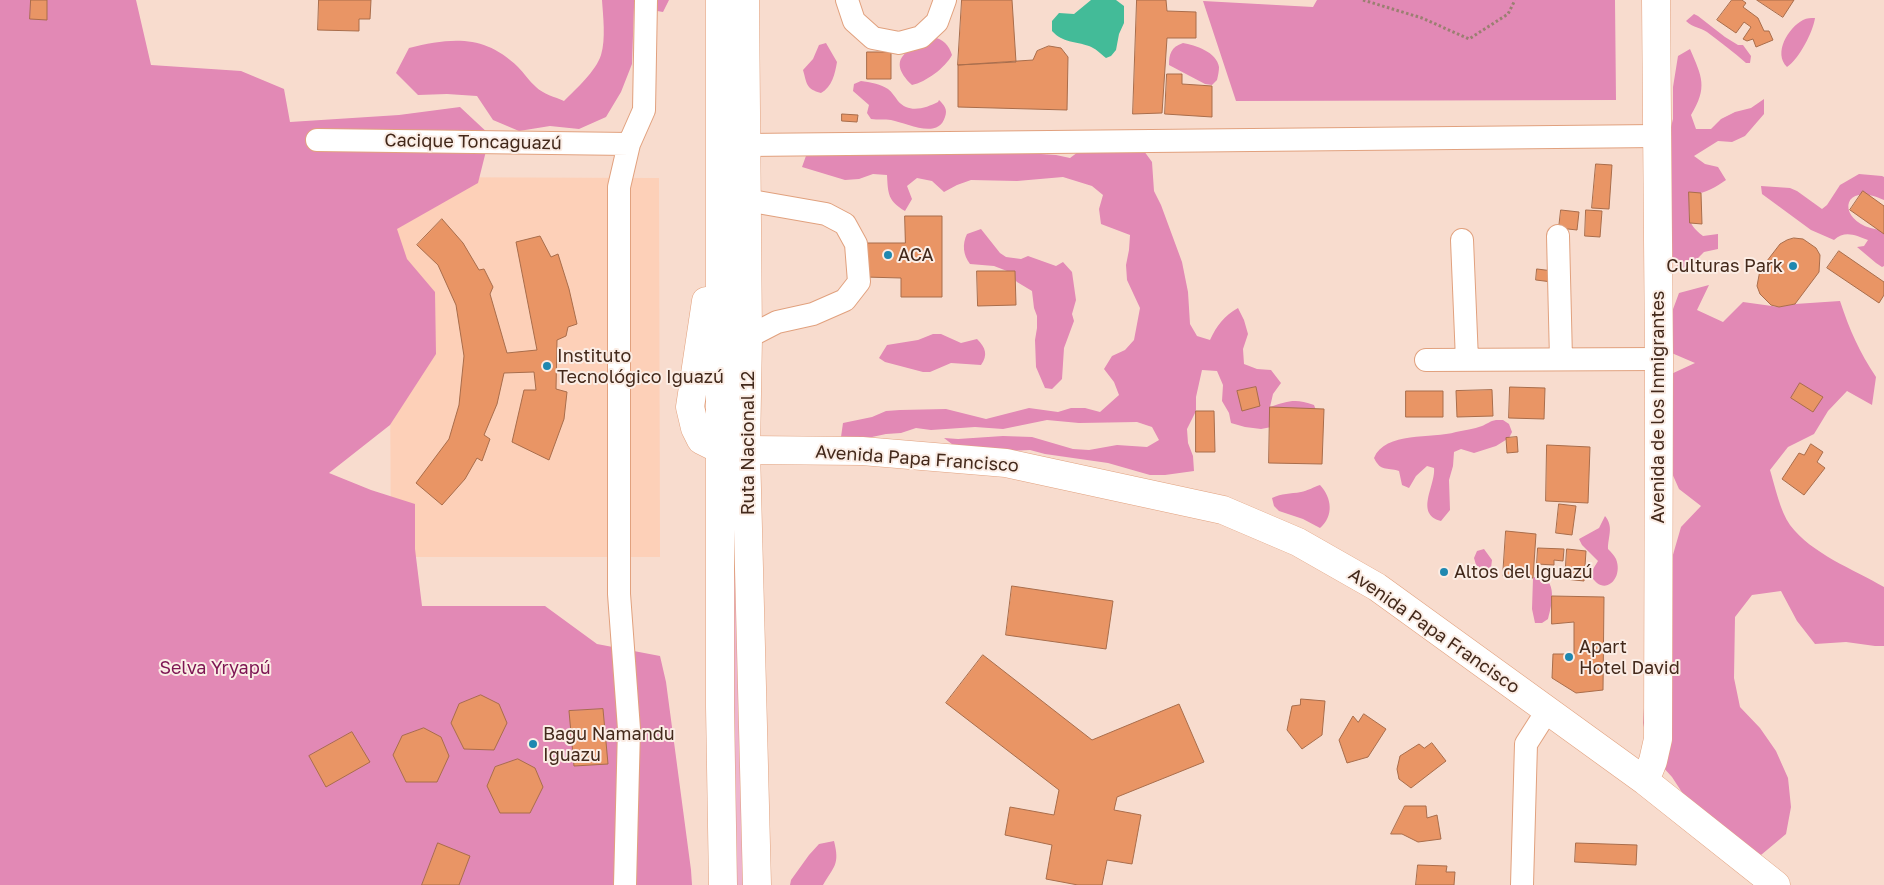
<!DOCTYPE html>
<html>
<head>
<meta charset="utf-8">
<style>
	body { margin:0 }
	canvas { display:block; background:#f8dcce }
</style>
</head>
<body>
<canvas width="1884" height="885"></canvas>
<script>
const g = document.querySelector('canvas').getContext('2d');
g.lineJoin = 'round';
function paint(path, color) { g.fillStyle = color; g.fill(path, 'evenodd'); }
function trace(path, color, width, dash) { g.strokeStyle = color; g.lineWidth = width; g.lineCap = dash ? 'butt' : 'round'; g.setLineDash(dash || []); g.stroke(path); }
function label(font, color, halo, rows, align = 'center') {
  g.font = font + ' "Golos Text",sans-serif'; g.lineWidth = 4; g.setLineDash([]); g.textBaseline = 'middle'; g.strokeStyle = halo; g.fillStyle = color; for (const [text, x, y, turn = 0] of rows) {
    g.save(); g.translate(x, y); g.rotate((+turn || 0) * Math.PI / 180); g.textAlign = isNaN(turn) ? turn : align; if (halo) g.strokeText(text, 0, 0); g.fillText(text, 0, 0); g.restore();
  }
}
paint(new Path2D(`
	M389 177 659 178 660 557H391Z`), '#fdd0b8');
paint(new Path2D(`
	M730 477H739L749 885H736Z`), '#eeb4ce');
paint(new Path2D(`
	M0 0H136L151 65 241 71 284 89 290 122 399 115 460 107 490 135 478 183 397 229 407 259 435 292 436 354 390 425 329 473 371 490 415 504V549L422 606H545L597 644 660 656 666 682 691 870 692 885H0Z
	M602 0H669L663 12 634 7 632 64 621 92 606 117 579 129 550 126 519 131 493 120 477 96 447 94 418 95 396 73 409 48C451 38 484 34 518 67 524 73 529 81 536 87 543 94 555 97 564 101 576 89 596 71 601 55 606 39 603 16 602 0Z
	M1317 0H1615L1616 100 1236 101 1203 1 1313 7Z
	M1694 14 1698 16 1725 37 1738 45H1743L1751 56 1750 63H1746C1734 52 1720 42 1707 32 1700 27 1693 28 1686 21Z
	M1815 18C1813 32 1799 59 1787 67 1773 53 1788 28 1803 20 1807 18 1811 18 1815 18Z
	M933 37C943 39 949 45 952 55 945 68 926 82 912 85 884 58 910 49 933 37Z
	M826 43 837 62C835 74 832 87 821 93 806 89 807 84 803 70L813 59 819 45Z
	M1183 43C1195 45 1217 52 1219 67 1219 71 1218 76 1217 80L1212 85 1205 84 1169 65C1169 54 1171 47 1183 43Z
	M1690 49C1702 77 1708 87 1691 115L1696 129H1711L1721 119 1735 112 1751 108 1764 99V114L1745 136 1732 142 1718 141 1694 156 1705 164 1718 167 1726 180C1716 187 1706 193 1694 194 1688 215 1685 222 1703 236L1718 234V249L1704 252 1694 262 1681 269 1670 258 1669 135 1673 119V87L1678 56Z
	M861 81C870 82 880 84 888 89 892 92 895 97 898 101 909 114 926 108 938 102L939 100C944 105 948 109 945 117 938 140 907 123 891 120 885 119 878 120 871 119L867 113 869 105 853 91 854 84Z
	M1082 149 1144 151 1152 162 1154 191 1161 205 1182 262 1188 292 1190 324 1197 336 1210 340C1217 325 1224 316 1238 308L1244 320 1248 334 1243 349 1244 364 1257 369 1271 370 1281 383 1273 394 1270 407C1288 401 1295 398 1314 405L1319 418 1261 429 1245 427 1231 423 1229 413 1222 401 1223 385 1217 371 1202 370 1196 397V411L1187 429 1188 443 1193 456 1194 471 1165 475H1150L1108 463 1045 454 1030 450 986 452 971 446 957 448 944 438 958 439 1003 436 1032 437 1073 449 1089 450 1117 445 1147 447 1159 440 1152 427 1137 422 1079 423 1047 420 1003 429 975 427 931 430 916 428 901 433 886 434 858 440 841 437 843 423 872 417 886 411 900 410 946 409 986 419 1029 408 1058 412 1071 408H1085L1100 412 1119 395 1114 382 1104 369 1112 356 1125 350 1134 340 1140 308 1127 280 1126 265 1129 250 1130 235 1101 224 1099 209 1103 195 1092 186 1063 177 1017 181 971 180 957 185 944 192 932 181 917 178 907 186 912 199 905 211C888 201 888 194 887 175L873 174 859 179 845 180 802 167 807 153H1026L1056 155 1070 158Z
	M1859 174 1882 176 1884 177V200C1837 178 1836 228 1884 230V266L1882 267 1876 263 1857 247 1864 246 1868 240C1855 235 1845 230 1834 240L1811 230 1762 194 1761 186 1790 188 1797 191 1822 209 1827 205 1840 185Z
	M981 229 1000 253 1006 257 1021 259 1028 256 1056 266 1063 262 1072 272 1076 300 1072 314 1074 321 1064 348 1062 379 1052 389 1045 388 1036 367 1035 340 1037 328V316L1034 308 1032 291 1017 282 1007 271 994 266 970 264C963 255 962 244 967 234Z
	M1709 285 1697 310 1723 322 1743 302 1779 307 1795 304 1840 301C1850 331 1859 351 1876 377L1872 405 1847 391 1828 411 1814 434 1788 447 1770 470C1775 486 1780 511 1790 525 1812 554 1853 569 1884 587V646H1875L1846 642 1815 644 1797 621 1781 591 1752 595 1735 617 1734 678 1740 707 1760 728 1776 751 1788 778 1791 807 1786 834 1761 855 1734 841 1689 803 1672 777 1650 753 1643 723 1645 693 1668 572 1681 527 1701 506 1679 489 1667 462 1669 375 1695 363 1667 351 1669 320 1679 293Z
	M933 334H941L961 343 977 339C986 348 988 355 981 365L951 363 930 372H923L885 362 879 358 887 345 918 340Z
	M1496 420H1503L1509 424 1512 432 1509 438 1496 446 1474 453 1461 449 1454 452 1453 466 1449 480 1450 510 1441 521C1414 514 1436 485 1434 468L1427 466 1416 476 1409 488 1402 485 1399 471C1386 467 1381 472 1374 458 1385 431 1432 439 1456 432 1464 430 1474 429 1482 426 1487 424 1490 421 1496 420Z
	M1320 485C1332 498 1334 516 1320 528L1303 519 1279 511 1274 506 1272 498C1282 493 1290 494 1301 492 1307 491 1314 487 1320 485Z
	M1605 516C1614 527 1608 536 1608 549 1611 552 1614 555 1616 559 1624 579 1603 599 1590 574L1598 561 1582 545 1579 539 1599 528Z
	M1484 549 1492 560 1491 568 1484 571 1476 565 1474 558 1477 551Z
	M1538 575C1558 580 1552 604 1548 619L1542 623H1535L1532 609 1533 578Z
	M834 841C840 865 834 866 823 885H790L791 880 809 855 819 844Z`), '#e289b5');
paint(new Path2D(`
	M1091 0H1116L1124 6V23L1119 34 1116 50 1111 56 1106 58C1101 54 1095 48 1089 46 1075 41 1063 43 1052 31V21L1059 13 1074 14Z`), '#43bb98');
const building = new Path2D(`
	M31 0H47V20L30 19Z
	M319 0H371L370 19H359V31L318 30Z
	M962 0H1012L1016 62 958 65Z
	M1137 0H1166L1167 11 1196 12V38H1167L1162 113 1133 114Z
	M1732 0H1742L1746 3 1743 7 1758 18 1764 31H1769L1773 40 1756 47 1753 39 1747 41 1743 39 1751 27 1744 22 1736 33 1717 20Z
	M1757 0H1794L1783 17Z
	M1049 46 1061 48 1068 57 1067 110 958 107V65L1033 60 1037 51Z
	M867 52H891V79H867Z
	M1167 74H1182V84L1212 86V117L1165 114Z
	M842 114 858 115 857 122 842 121Z
	M1596 164 1612 165 1609 209 1592 208Z
	M1863 191 1884 206V234L1850 210Z
	M1689 192 1701 193 1702 224 1690 223Z
	M1561 210 1579 212 1577 230 1559 228Z
	M1586 210 1602 211 1600 237 1585 236Z
	M905 216H942V297H901V278L865 277V243H905Z
	M442 219 463 243 479 270 484 269 493 287 490 294 507 353 537 350 516 242 540 236 551 257 558 254 569 289 577 324 568 327 566 336 557 340 556 389 567 392 564 419 549 460 512 442 524 390H536L534 372 504 373 497 404 484 435 490 439 482 461 477 458 465 479 442 505 416 483 449 439 459 405 464 356 456 305 438 265 417 245Z
	M1794 238 1803 239 1816 248 1820 255 1819 272 1795 304 1779 307 1771 305 1760 294 1757 286 1760 270 1780 244 1787 240Z
	M1839 251 1884 282V295L1879 303 1827 268Z
	M1537 269 1553 271 1552 282 1536 280Z
	M977 271H1015L1016 305 978 306Z
	M1800 383 1823 397 1813 412 1791 398Z
	M1256 387 1260 406 1242 411 1237 391Z
	M1510 387 1545 388 1544 419 1509 418Z
	M1492 390 1493 416 1457 417 1456 391Z
	M1406 391H1443V417H1406Z
	M1270 407 1324 409 1322 464 1269 463Z
	M1196 411H1214L1215 452H1196Z
	M1517 437 1518 452 1507 453 1506 438Z
	M1811 444 1823 452 1817 462 1825 468 1804 495 1782 479 1799 453 1804 455Z
	M1547 445 1590 447 1588 503 1546 501Z
	M1559 504 1576 506 1572 535 1556 533Z
	M1506 531 1536 534 1533 578 1503 576Z
	M1538 548 1564 549 1563 561 1554 560V565L1537 564Z
	M1567 549 1586 551 1584 581 1565 579Z
	M1012 586 1113 601 1106 649 1006 635Z
	M1552 596 1604 597 1603 690 1576 693 1552 678 1553 654H1574V622L1552 624Z
	M983 655 1092 740 1179 704 1204 762 1117 797 1114 810 1141 815 1132 864 1107 860 1102 885H1078L1046 879 1052 845 1005 835 1010 807 1054 815 1059 790 946 703Z
	M481 695 499 704 507 723 494 750 464 749 451 723 459 704Z
	M1301 699 1325 701 1322 735 1302 749 1287 730 1292 706 1300 705Z
	M603 709 608 764 574 766 569 711Z
	M1364 714 1386 729 1368 757 1347 763 1339 740 1353 716 1358 722Z
	M424 728 441 737 449 756 437 782H406L393 755 402 736Z
	M352 732 370 762 326 787 309 756Z
	M1432 743 1446 761 1411 788 1399 779 1397 769 1400 756 1419 744 1424 748Z
	M518 759 535 768 543 787 530 813H500L487 786 495 767Z
	M1405 806H1426L1427 818 1437 815 1441 839 1418 842 1402 834H1391Z
	M438 843 470 856 459 885H422Z
	M1576 843 1637 845 1636 865 1575 862Z
	M1418 865 1447 866 1446 872H1455L1454 885H1416Z`);
paint(building, '#e99565');
trace(building, '#a96d4b', 1);
const minor = new Path2D(`
	M847 0 854 21 873 38 899 43 921 37 937 22 945 0
	M317 140 629 144
	M746 145 1657 136
	M746 200 826 214 845 224 856 244 859 282 845 300 813 314 777 322 748 337
	M1558 236 1561 359
	M1462 240 1467 360
	M1426 360 1659 359
	M625 885 629 729 619 594V187L629 144 644 110 646 0
	M1522 885 1526 744 1547 711`);
const major = new Path2D(`
	M746 450 862 451 1006 463 1223 510 1298 542 1377 587 1645 781 1776 885
	M1645 781 1653 761 1658 739 1659 359 1656 0`);
const highway = new Path2D(`
	M720 0V707L723 885
	M745 0 748 337 746 450 757 885
	M706 301 690 407 695 428 701 440 721 450H736`);
trace(minor, '#e1a17e', 24);
trace(major, '#e1a17e', 29);
trace(highway, '#e1a17e', 29);
trace(new Path2D(`
	M1363 0 1422 18 1469 39 1508 14 1515 0`), '#9a7f71', 3, [2.5, 2.5]);
trace(minor, '#fff', 22);
trace(major, '#fff', 28);
trace(highway, '#fff', 28);
for (const [x, y, r, color] of [
	[888,255,5,"#1f88b0"],
	[1793,266,5,"#1f88b0"],
	[547,366,5,"#1f88b0"],
	[1444,572,5,"#1f88b0"],
	[1569,657,5,"#1f88b0"],
	[533,744,5,"#1f88b0"]
]) { const dot = new Path2D(); dot.arc(x, y, r, 0, 2 * Math.PI); g.fillStyle = color; g.fill(dot); trace(dot, '#fbede5', 2); }
label('18px', '#43291b', '#fbede5', [
	["Cacique Toncaguazú",473,142,1],
	["Avenida de los Inmigrantes",1658,407,-90],
	["Ruta Nacional 12",748,443,-90],
	["Avenida Papa Francisco",917,459,4],
	["Avenida Papa Francisco",1434,631,35]
]);
label('18px', '#43291b', '#fbede5', [
	["ACA",898,255],
	["Culturas Park",1783,266,"right"],
	["Instituto",557,356],
	["Tecnológico Iguazú",557,377],
	["Altos del Iguazú",1454,572],
	["Apart",1579,647],
	["Hotel David",1579,668],
	["Bagu Namandu",543,734],
	["Iguazu",543,755]
], 'left');
label('18px', '#7d1553', '#fbede5', [
	["Selva Yryapú",215,668]
]);
</script>
</body>
</html>
